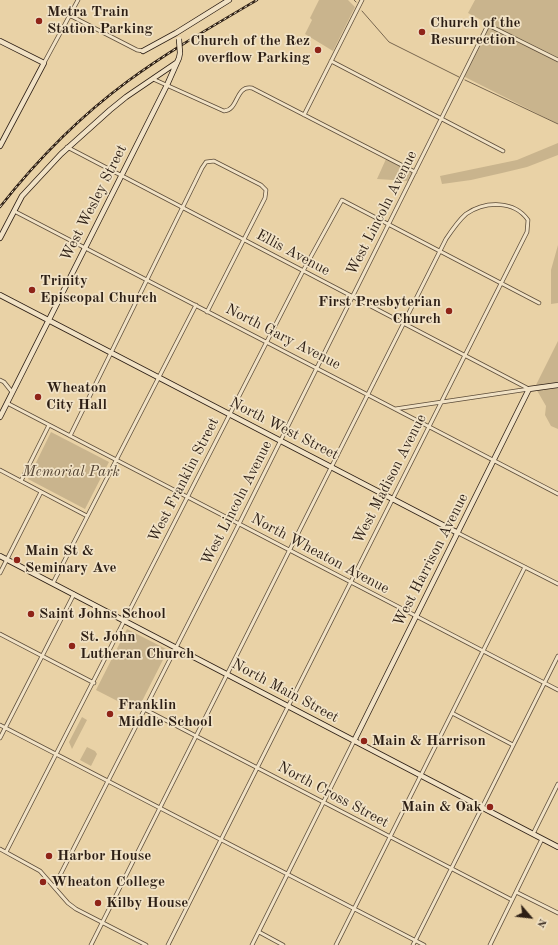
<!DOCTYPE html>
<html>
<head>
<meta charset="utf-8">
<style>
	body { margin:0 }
	#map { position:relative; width:558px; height:945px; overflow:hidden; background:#e9d2a6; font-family:"Old Standard TT",serif }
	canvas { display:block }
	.north { position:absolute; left:510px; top:897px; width:40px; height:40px; -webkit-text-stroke:3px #f1e2c5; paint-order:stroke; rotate:118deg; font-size:11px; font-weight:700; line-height:16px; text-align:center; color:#2d1f15 }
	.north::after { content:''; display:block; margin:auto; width:14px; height:18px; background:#2d1f15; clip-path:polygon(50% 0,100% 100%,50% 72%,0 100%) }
</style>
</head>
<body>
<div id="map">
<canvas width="558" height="945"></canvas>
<div class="north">N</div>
</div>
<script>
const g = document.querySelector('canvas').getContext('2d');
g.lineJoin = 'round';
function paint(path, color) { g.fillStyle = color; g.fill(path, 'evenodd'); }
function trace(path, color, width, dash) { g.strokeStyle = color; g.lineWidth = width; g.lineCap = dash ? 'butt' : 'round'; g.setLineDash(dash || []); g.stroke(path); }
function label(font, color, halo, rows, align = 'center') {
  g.font = font + ' "Old Standard TT",serif'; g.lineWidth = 3.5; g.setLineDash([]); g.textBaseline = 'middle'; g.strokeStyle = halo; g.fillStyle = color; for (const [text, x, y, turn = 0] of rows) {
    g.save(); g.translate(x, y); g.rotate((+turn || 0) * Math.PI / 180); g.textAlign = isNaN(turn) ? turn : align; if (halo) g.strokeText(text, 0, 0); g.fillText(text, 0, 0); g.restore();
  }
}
paint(new Path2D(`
	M319 0H348L355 7 333 51 305 34 312 20 310 18Z
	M475 0H558V124L463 76 489 24 468 13Z
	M558 143V155L527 167 502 173 471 180 442 184 440 176 517 160Z
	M386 159 413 173 409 181 377 179Z
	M558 245V303L551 304V270Z
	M558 341V429L551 426 545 415 546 406 535 387Z
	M51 432 109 462 85 509 28 479Z
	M127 629 168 650 137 711 96 690Z
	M82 717 87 720 72 749 69 742Z
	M87 747 95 751 97 754 91 766 80 760Z`), '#c9b48d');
trace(new Path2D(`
	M354 0 356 2
	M362 11 389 42 459 77
	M465 80 558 124`), '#77664f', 1);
const street = new Path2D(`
	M69 15 137 50 143 51
	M331 61 503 151
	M44 63 78 0
	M153 79 224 111C239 110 235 85 252 88L415 172
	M304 115 362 0
	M67 147 529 389
	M14 211 395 409 529 389
	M0 380 4 382 12 392
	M7 403 558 690
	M395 409 558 494
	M70 436 202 168 206 162 214 161 261 185 266 190 265 198 207 312
	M0 470 87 516
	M21 481 49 425
	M458 533 558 584
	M0 573 41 492
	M53 583 196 305
	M0 634 94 683
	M144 709 512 900
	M452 713 513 745
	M0 725 424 945
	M0 738 74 594
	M533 834 558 784
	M0 849 40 871 54 887
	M6 852 303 271 342 200 539 303
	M516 892 558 913
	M259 932 283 945
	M91 945 446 239C452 230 458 221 466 214 485 201 514 200 528 220L527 232 168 945
	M146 945 76 909 68 903 54 887 239 524 488 25 558 60
	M252 945 354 741
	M336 945 525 567
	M413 945 558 656
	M490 945 542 839`);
const secondary = new Path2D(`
	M0 41 44 63 0 146
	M143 51 176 33 229 0
	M0 238 22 196 61 154 110 110 126 97 176 63
	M0 295 458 533
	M0 417 167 85 179 58 180 53
	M0 556 558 847
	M354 741 529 389 558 385`);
trace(street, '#5c4c39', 4.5);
trace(secondary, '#2d1f15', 6);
trace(street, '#f1e2c5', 3);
trace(secondary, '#f1e2c5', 4.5);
const rail = new Path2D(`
	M0 207C37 160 79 117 128 81 169 51 213 26 257 0`);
trace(rail, '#2d1f15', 2.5);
trace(rail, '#f1e2c5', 1, [3]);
const secondaryBridge = new Path2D(`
	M179 39 180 53`);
trace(secondaryBridge, '#2d1f15', 6, []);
trace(secondaryBridge, '#f1e2c5', 4.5);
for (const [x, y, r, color] of [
	[39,21,4,"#8f2418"],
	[422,32,4,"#8f2418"],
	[318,50,4,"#8f2418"],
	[32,290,4,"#8f2418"],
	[449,311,4,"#8f2418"],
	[38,397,4,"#8f2418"],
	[17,560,4,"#8f2418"],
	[31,614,4,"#8f2418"],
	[72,646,4,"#8f2418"],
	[110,714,4,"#8f2418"],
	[364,741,4,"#8f2418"],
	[490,807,4,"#8f2418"],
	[49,856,4,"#8f2418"],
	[43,882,4,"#8f2418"],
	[98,903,4,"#8f2418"]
]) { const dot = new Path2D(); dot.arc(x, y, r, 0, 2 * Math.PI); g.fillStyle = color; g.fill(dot); trace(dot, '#f1e2c5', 1.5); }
label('bold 15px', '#2d1f15', '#f1e2c5', [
	["Metra Train",47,12],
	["Station Parking",47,29],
	["Church of the",430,23],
	["Resurrection",430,40],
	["Church of the Rez",310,41,"right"],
	["overflow Parking",310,58,"right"],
	["Trinity",40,281],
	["Episcopal Church",40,298],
	["First Presbyterian",441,302,"right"],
	["Church",441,319,"right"],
	["Wheaton",46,388],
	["City Hall",46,405],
	["Main St &",25,551],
	["Seminary Ave",25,568],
	["Saint Johns School",39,614],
	["St. John",80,637],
	["Lutheran Church",80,654],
	["Franklin",118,705],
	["Middle School",118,722],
	["Main & Harrison",372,741],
	["Main & Oak",482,807,"right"],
	["Harbor House",57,856],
	["Wheaton College",51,882],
	["Kilby House",106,903]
], 'left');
label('15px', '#2d1f15', '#f1e2c5', [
	["West Wesley Street",94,203,-63],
	["West Lincoln Avenue",382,213,-63],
	["Ellis Avenue",293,253,28],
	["North Gary Avenue",283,337,27],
	["North West Street",284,429,27],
	["West Madison Avenue",390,479,-63],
	["West Franklin Street",184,480,-63],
	["West Lincoln Avenue",237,503,-63],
	["North Wheaton Avenue",320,554,28],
	["West Harrison Avenue",431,560,-63],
	["North Main Street",285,691,28],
	["North Cross Street",333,795,28]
]);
label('italic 15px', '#544433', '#f1e2c5', [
	["Memorial Park",71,472]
]);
</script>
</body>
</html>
